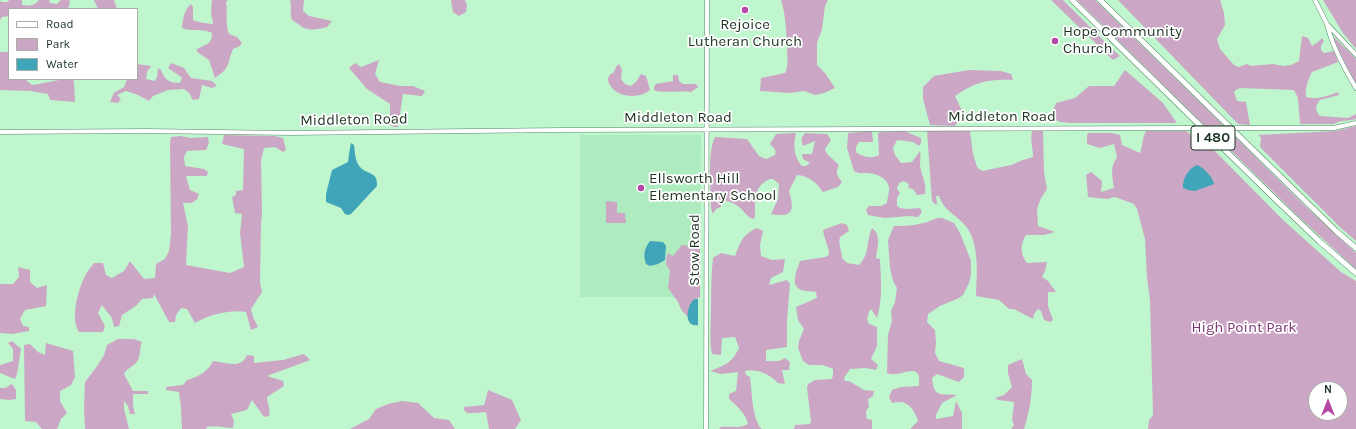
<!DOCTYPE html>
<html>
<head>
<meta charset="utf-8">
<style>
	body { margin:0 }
	#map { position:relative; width:1356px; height:429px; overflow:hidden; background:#bff6cd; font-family:Karla,sans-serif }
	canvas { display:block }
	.legend { position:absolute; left:8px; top:8px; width:130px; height:72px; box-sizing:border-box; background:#fff; border:1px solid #a5ada7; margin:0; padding:5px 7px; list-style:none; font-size:12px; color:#1d3323 }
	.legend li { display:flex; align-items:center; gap:8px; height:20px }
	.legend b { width:20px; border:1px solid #a5ada7 }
	.north { position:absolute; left:1308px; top:381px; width:40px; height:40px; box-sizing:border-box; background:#fff; border:1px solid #a5ada7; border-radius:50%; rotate:0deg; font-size:11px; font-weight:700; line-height:16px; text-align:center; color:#1d3323 }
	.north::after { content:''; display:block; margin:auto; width:14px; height:18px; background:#b548a7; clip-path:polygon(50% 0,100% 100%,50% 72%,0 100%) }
</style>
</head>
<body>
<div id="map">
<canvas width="1356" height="429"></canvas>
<ul class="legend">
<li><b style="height:5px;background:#fff"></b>Road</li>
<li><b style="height:11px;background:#cca7c5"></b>Park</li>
<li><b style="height:11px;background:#40a5b8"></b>Water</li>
</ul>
<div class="north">N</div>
</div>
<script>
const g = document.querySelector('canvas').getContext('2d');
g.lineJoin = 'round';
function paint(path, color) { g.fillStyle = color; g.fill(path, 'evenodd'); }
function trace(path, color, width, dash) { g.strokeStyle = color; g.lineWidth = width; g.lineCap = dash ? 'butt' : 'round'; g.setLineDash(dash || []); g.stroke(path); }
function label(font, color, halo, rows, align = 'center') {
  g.font = font + ' Karla,sans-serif'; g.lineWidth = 3.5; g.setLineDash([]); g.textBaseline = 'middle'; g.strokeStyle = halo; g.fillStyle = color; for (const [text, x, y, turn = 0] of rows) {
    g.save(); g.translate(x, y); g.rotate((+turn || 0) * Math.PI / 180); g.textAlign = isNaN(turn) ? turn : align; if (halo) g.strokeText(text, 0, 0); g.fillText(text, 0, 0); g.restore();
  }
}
paint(new Path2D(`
	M580 135H701L700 297H580Z`), '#aeebbf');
paint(new Path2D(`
	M0 0 1 2H8L9 0H22V5C29 6 34 6 39 0H49L50 3 57 4 61 0H69L70 2 68 9H9V16L2 17 0 20Z
	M94 0H114L117 9H98Z
	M212 0H228L226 2C228 13 225 25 229 34L237 37 242 43 240 46 233 49C226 66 231 67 215 78L209 60 200 54 196 50C205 44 212 45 212 33 203 28 192 32 182 28 183 19 184 10 191 4L193 7V20C200 23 206 23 213 24L211 12Z
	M290 0H304L303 11 309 16 332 21 327 27C319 29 312 31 304 28 300 26 298 23 293 21 289 15 292 7 290 0Z
	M451 0H465L467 5 466 12 459 16 453 12Z
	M781 0H828L825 6 822 29 817 43V65L825 73 835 88 824 93 815 95 804 91 790 93 760 91 761 78 785 73C789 64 787 57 787 47 786 31 786 16 781 0Z
	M1051 0H1063L1112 49 1120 56 1113 60Z
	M1077 0H1095L1223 125 1205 126Z
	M1118 0H1220L1224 13 1225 25 1217 39 1220 49 1234 65 1239 67 1247 64 1251 66 1273 64 1283 66 1291 65 1299 61 1302 36 1308 38 1312 46 1318 42 1322 38 1324 41 1321 46V50L1324 53 1334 51 1338 62 1312 72C1308 79 1305 89 1306 97 1317 100 1327 96 1338 92L1339 95 1320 100 1316 106 1317 112 1320 116 1348 118 1356 114V119C1349 121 1340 120 1334 124H1300L1298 98 1294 90 1240 88 1236 90 1234 92 1237 101 1246 102 1250 125 1238 124Z
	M1323 0H1356V49L1343 33Z
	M1334 37 1356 59V84L1335 44 1333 39Z
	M0 52H9V79H26L27 81 32 85C46 83 59 79 73 79L74 82 75 102 50 100 48 94 30 91 0 90Z
	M379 60 375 74 380 82 400 86H413L425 91 422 96 403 94 398 127H394L390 125V104L367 89 349 68 355 63 361 67Z
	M171 63 184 68 191 78 212 81 217 86 212 88 202 85 199 99 193 100 189 93 184 89 168 90 153 96 149 101 138 95 126 91 117 95 121 99 118 103 110 102 114 93 124 87 127 79H137V64L151 66 147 72 146 79 155 81 157 77 158 68 161 70C165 80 169 83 180 83L182 78C177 73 173 72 168 68Z
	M619 64 622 70 621 79 625 84 631 86 636 82 641 74 646 76 650 90C640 99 617 98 610 85 608 82 607 79 609 76 610 74 613 73 614 72 616 68 616 66 619 64Z
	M969 70 1001 71 1011 74 1013 80C989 79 975 82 955 96L963 113 955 126 930 125 923 99V87L934 76Z
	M1125 70 1163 103 1177 123H1071L1061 122 1050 118 1056 103 1075 98 1089 86H1114Z
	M673 75H678L679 81 683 84H696L698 87 691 92C681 90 662 94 654 90V87L656 84 673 81Z
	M1356 126V241L1341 228 1260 147 1261 138 1258 135 1335 131Z
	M872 131 873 142H859L856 147V152C862 157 872 159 879 155L878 133 881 132 904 131 921 138V143L919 146 913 142 897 140 893 148 895 155 901 163 912 162 920 151C921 156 920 160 920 165 921 175 927 183 925 194L917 195 913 189 908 188 909 184 904 181 899 183 897 189 900 193 897 198V206L900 208 906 209 920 208 922 212 918 217 909 216 885 218 868 215 866 210 869 206H881L887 203C887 199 890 191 889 187 887 177 875 173 866 173 861 173 859 174 854 171L847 148 848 133Z
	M927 131H970L973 154 977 167 982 171 1011 165 1023 160 1033 157C1033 148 1030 140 1032 131H1043L1044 172 1047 189 1041 198 1037 209 1038 226 1055 232 1044 235H1026C1020 245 1020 254 1027 263L1047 262 1045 271 1042 277 1048 281 1056 292H1048V306L1053 320 1050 322 1044 320 1041 311 1038 309 1034 314 1033 319 1014 309H1009L999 300 976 296C977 273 980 240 963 223 954 214 943 209 939 196H936L937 203 936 205 932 201Z
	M1146 131H1187L1196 142 1203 139 1283 220 1341 272 1356 281V429H1148L1149 420 1153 415 1150 300 1147 278 1145 239 1137 209 1134 204 1115 197 1107 199 1088 197 1086 175 1091 172 1102 181 1101 192 1114 188C1112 176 1110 167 1117 157L1114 144 1100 148 1087 144V135L1088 133H1111L1120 135 1122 145 1140 153C1143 146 1142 138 1146 131ZM1316 389H1340V413H1316Z
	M1211 131H1229L1305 206 1356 253V269L1299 217Z
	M791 133H796C793 145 794 157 802 166H806L810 163 803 159 802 154H812L815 141 803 146C801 140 801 138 805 133L827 134 831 140 825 149 827 154 839 165C835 172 837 176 842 182L838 187 823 192C816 182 809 176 797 175L789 191C795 211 793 218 771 214L778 199 779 184 773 179C768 179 766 181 762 184 752 194 756 204 755 217L753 219C748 217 748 216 745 213 738 204 732 202 721 200V207L716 209 713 214 711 208C711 189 707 153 715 137L747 139 759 156 766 159 775 155C777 150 773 147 770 144L776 134Z
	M224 135 275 136 283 138 286 150 283 152 275 147 264 148 261 161 262 213 261 224 260 283 262 292 251 309 253 317 258 327 251 330 246 312C231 309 207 315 195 323L187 309 181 308 176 315 175 322H169L154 294 153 298 142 299 137 305 122 315 119 326 114 327 112 318 102 305 98 313 105 326 103 332H79C70 318 78 290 85 276 87 271 91 267 94 263H103L106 275 112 278 124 271 130 261 144 279 155 278 156 264 165 259 169 251 171 234 170 143 171 137 180 136 191 138 208 137 209 143 206 150 187 151 184 157 185 166 204 169 208 172 207 176H186L190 190 199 194 197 199 192 203H183L188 226 186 265 230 273 244 267 240 233 242 214 235 213 232 197 236 195V191L243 190 244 149 222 144Z
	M606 201 617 202V213H625L626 223H606Z
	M937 218H942L954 223 960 233 971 261V275L969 283 963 295 959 298 940 306 928 314 927 322 935 330 936 343 935 353 939 361 964 368V377L959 382 937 374 932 378C934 399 941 393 957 395L942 403 936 415V419L953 416 956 401 962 413V429H910L918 421C914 408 907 399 892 403L889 397 892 390 901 387 919 386C922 358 901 379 887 373L888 335 892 321 891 311 895 302 897 288 893 281 890 268 888 240 894 226C909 226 923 225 937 218Z
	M842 223 847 225 849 231 840 237C838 244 842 251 842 258L847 263 859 265C870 254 866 241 872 228 882 235 877 248 876 258L880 259C881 279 883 299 877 318L871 309 869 312 867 319 869 324 877 327V346L871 359 878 365 876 370 866 368 850 369 844 378 845 381H849L864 390 874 391 873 396 868 399 869 407C865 410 866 414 867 419L872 420V429H794L795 425 810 424 811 421 807 388 808 384 815 380 832 379 833 375V369L823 365H809L803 361 798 348 799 341 804 329 798 320 796 307 817 298 816 292C812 291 803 292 799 289 790 283 798 268 800 261L825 257 829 255C829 246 824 239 823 230Z
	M757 228 763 231 760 245 761 256 772 260 785 259 783 272 771 278 769 285 787 280 790 284 787 320V347L766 350V361H779L785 358 790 362 789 370H782L785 384 778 383C769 374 759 369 745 371L746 375 750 377C752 390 752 421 762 429H719L721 427C731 426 739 429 748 424 746 414 737 406 729 399V394L736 391 738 372 721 374 710 371C725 365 732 363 739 348L735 337 722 338 721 355 712 354C709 340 711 325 711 310 711 293 711 275 713 258L721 253 735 256C741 241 742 235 757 228Z
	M682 245 690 246 700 249V297C691 301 687 307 688 317L682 311 678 302 668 288 670 270C664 265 666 259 668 253L673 256Z
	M18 267 30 270V282L37 288 47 285 46 306 25 310 20 319 23 326 29 327V331L12 334 0 333V284H13L19 277Z
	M118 339H134L142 342C139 348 141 354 138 360 135 366 128 367 124 374L133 391H148V394H133V406L135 414H130L128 406 124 401V409L129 429H85L84 407 85 382 98 365 104 355 107 345Z
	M12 341 21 349 17 374 15 379 0 373V365L13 361V349L8 343Z
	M46 343 73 351 75 377 71 385 60 391V401L67 413 61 419 57 429H42L36 422 25 421 24 345 30 344 38 352 45 355Z
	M304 354 310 360 267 376 283 381 284 386 267 397C267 403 271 409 269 416L264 417 252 400 247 410 231 414 234 421 233 428C224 428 215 425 207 427L206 429H182L181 408 179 392 166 390V387L183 385 187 380C198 377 209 371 213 361 225 362 241 370 247 355L254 356V363L283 360Z
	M1022 359 1026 374 1032 380C1032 397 1029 413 1024 429H1011L1014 425 1012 420 1014 402 998 400 995 398 1004 395 1012 387 1008 373V365Z
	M12 384 16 390V399L10 400 0 399V388H5Z
	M488 390 512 400 521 420 515 429H489L486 412 476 413H467L464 410V407L484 405Z
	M402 401 418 403 434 418 449 420 455 429H350L369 419 376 409 388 404Z`), '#cca7c5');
paint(new Path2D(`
	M351 143 354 145C355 151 355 162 360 167 367 175 378 171 377 186L351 214 348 215 345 214 341 208 326 202V194L332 170 348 162 350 148Z
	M1197 165C1203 167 1213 177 1214 184L1195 191 1188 190 1183 188C1182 179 1189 168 1197 165Z
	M650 241 663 242 666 246 665 260 658 264 650 266 646 264C643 255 644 249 650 241Z
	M695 299H698V325C683 328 686 304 695 299Z`), '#40a5b8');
const secondary = new Path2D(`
	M1315 0 1327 24 1356 55
	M1327 24C1332 46 1344 68 1356 88
	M1253 128H1334L1356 123
	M0 132 146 131 290 133 561 130 1184 128
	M706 429 707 0`);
const highway = new Path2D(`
	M1072 0 1271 195 1319 241 1356 273
	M1100 0 1336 231 1356 248`);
trace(secondary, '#548764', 5);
trace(highway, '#548764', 6);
trace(secondary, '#fff', 4);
trace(highway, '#fff', 5);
const secondaryBridge = new Path2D(`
	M1184 128H1253`);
trace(secondaryBridge, '#548764', 5, []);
trace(secondaryBridge, '#fff', 4);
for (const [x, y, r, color] of [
	[745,10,4,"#b548a7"],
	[1055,41,4,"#b548a7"],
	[641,188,4,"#b548a7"]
]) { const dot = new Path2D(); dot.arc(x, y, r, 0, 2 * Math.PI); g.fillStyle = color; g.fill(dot); trace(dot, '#fff', 1.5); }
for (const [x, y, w] of [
	[1213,138,44]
]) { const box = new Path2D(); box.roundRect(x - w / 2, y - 12, w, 24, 3); g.fillStyle = '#fff'; g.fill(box); trace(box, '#1d3323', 1); }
label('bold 14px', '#1d3323', null, [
	["I 480",1213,138]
]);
label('15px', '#1d3323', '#fff', [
	["Rejoice",745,25,"center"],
	["Lutheran Church",745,42,"center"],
	["Hope Community",1063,32],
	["Church",1063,49],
	["Ellsworth Hill",649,179],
	["Elementary School",649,196]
], 'left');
label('15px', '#1d3323', '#fff', [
	["Middleton Road",1002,117],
	["Middleton Road",678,118],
	["Middleton Road",354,120,-1],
	["Stow Road",695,250,-90]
]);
label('15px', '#7d3673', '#fff', [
	["High Point Park",1244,328]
]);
</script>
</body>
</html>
